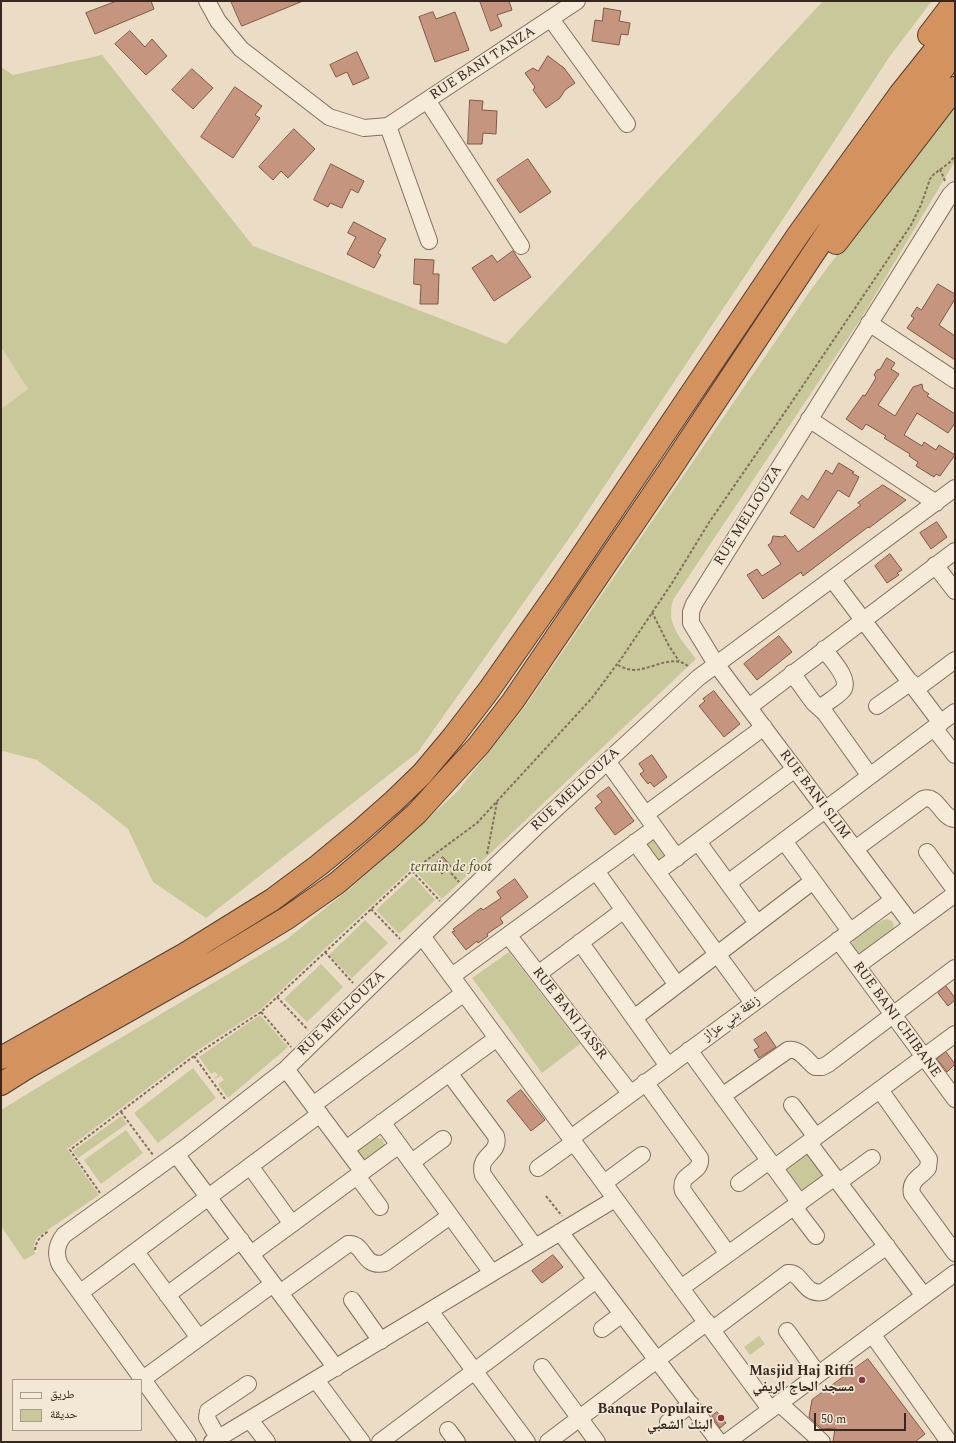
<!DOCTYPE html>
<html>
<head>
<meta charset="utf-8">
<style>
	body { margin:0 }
	#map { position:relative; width:956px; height:1443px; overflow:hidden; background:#ebdcc6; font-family:Spectral,"Noto Naskh Arabic",serif }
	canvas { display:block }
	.frame { position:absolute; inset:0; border:2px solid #362820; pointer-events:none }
	.legend { position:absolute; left:12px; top:1379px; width:130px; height:52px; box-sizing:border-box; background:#f3e7d5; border:1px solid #a79b8d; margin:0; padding:5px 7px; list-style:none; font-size:12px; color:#362820 }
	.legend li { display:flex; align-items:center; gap:8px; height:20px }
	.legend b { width:20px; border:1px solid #a79b8d }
	.scale { position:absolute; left:814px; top:1413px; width:92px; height:18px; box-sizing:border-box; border:2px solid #362820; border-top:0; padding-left:5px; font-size:12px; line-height:14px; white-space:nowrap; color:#362820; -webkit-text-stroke:3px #f3e7d5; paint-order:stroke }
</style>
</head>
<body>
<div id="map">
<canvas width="956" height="1443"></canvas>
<div class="frame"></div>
<ul class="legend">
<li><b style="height:5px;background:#f6ead9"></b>طريق</li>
<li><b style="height:11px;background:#c8c89b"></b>حديقة</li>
</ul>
<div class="scale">50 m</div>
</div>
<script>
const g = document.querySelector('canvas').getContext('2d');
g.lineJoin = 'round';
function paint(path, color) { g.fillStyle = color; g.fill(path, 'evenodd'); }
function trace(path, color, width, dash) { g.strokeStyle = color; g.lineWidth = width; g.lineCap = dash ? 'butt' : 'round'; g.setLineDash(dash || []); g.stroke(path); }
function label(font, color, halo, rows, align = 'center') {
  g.font = font + ' Spectral,"Noto Naskh Arabic",serif'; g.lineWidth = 3.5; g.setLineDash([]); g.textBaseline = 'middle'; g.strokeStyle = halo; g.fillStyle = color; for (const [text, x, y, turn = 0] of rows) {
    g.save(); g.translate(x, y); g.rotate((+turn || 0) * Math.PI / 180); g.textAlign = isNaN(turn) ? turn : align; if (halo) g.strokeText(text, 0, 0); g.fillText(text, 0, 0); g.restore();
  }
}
paint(new Path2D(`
	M1 347 28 389 1 409Z`), '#e0d4b4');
paint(new Path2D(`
	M823 1H932L890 56 791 207 577 527 418 752 206 918 153 882 128 829 98 805 37 760 3 751 1 753V409L28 389 1 347V67L13 75 102 55 253 246 506 344Z
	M955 102V161L862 317 673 600C665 625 683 641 696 659L442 899 412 868 331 943 260 1010 195 1052 67 1149 99 1195 39 1236C33 1241 33 1247 35 1254L24 1260 1 1226V1110L60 1074 287 939 353 886 457 792 526 705 810 291 925 138Z
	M655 838 666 857 659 862 646 851V841Z
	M413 876 435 900 399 934 376 910Z
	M888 919 893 922 894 929 892 931 861 953 855 951 852 946 853 938 883 920Z
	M365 920 388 943 352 978 329 955Z
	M509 952 580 1044 542 1073 472 978Z
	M321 964 343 987 307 1022 284 999Z
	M260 1015 288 1047 228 1098 218 1084 224 1080 221 1076 215 1079 214 1078 218 1075 215 1072 211 1074 199 1057Z
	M193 1068 216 1098 158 1143 134 1113Z
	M121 1116 127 1124 78 1158 73 1151Z
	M126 1130 143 1153 101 1184 84 1160Z
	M374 1137 382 1139 385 1146 364 1162 357 1154C358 1146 368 1142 374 1137Z
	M806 1153H809L824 1173 822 1177 802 1191 786 1170 787 1167Z
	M759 1336 765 1344 750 1355 744 1347Z`), '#c8c89b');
const building = new Path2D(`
	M117 1H151L154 9 95 34 86 13Z
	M231 1H303L242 26Z
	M480 1H509L512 10 497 15 502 26 491 31Z
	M604 8 621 11 619 21 630 23 628 35 621 34 619 45 592 41 595 20 602 21Z
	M433 12 436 19 455 12 469 50 435 62 419 17Z
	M130 31 145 47 152 39 167 56 146 75 115 44Z
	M357 52 369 78 353 85 347 72 336 77 330 65Z
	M548 56 564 68 575 83 565 90 560 98 546 108 533 90 535 87 525 73 533 68 538 71Z
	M192 69 213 88 193 109 172 90Z
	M235 87 262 106 255 115 260 118 233 158 201 137Z
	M470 100 483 101 482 110 497 111 496 134 483 133 482 144H468Z
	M294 129 315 149 288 178 281 171 273 180 259 167Z
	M528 159 551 192 520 213 497 180Z
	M331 164 364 181 358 193 351 189 342 208 330 203 328 207 314 200Z
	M354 222 386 239 378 253 381 255 374 268 347 254 356 237 348 233Z
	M513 251 531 277 494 301 472 268 492 255 497 262Z
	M415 259 434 260 433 274H439L438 304H420L421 285 414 284Z
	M938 284 955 294V299L939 325 955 336V360L907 328 914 318 911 316 917 307 921 310Z
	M887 358 895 363 891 369 899 374 878 405 895 416 913 387 922 384 923 390 929 394 927 396 955 414V423L948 433 917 413 904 435 922 446 924 442 936 450 939 445 955 455 940 476 936 474 934 477 916 466 918 462 909 456 910 454 884 438 886 436 866 424 862 430 846 419 863 395 865 396 876 378 874 375 877 370 880 369Z
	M839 463 854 472 852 473 859 477 849 497 838 490 814 528 790 513 802 495 808 500 826 470 832 474Z
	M883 485 906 500 869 528 868 527 803 576 801 572 763 599 747 575 757 569 762 576 781 564 768 545 771 543 773 536 783 537 785 535 798 552 861 505 858 503Z
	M937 522 947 537 931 549 920 533Z
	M890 554 902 570 897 573 899 575 887 583 875 566Z
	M779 636 792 652 757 680 744 664Z
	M714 691 740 724 724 737 699 706 705 701 703 699Z
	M652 755 667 777 654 787 650 782 648 784 640 774 644 771 639 764Z
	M609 787 634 821 615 835 595 808 602 802 597 796Z
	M443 857 451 866 442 874 434 865Z
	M515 879 528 897 500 918 503 923 487 934 488 936 478 943 477 941 466 950 452 932 455 931 453 929 481 908 483 910 501 898 497 892Z
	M946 986 955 998V1000L948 1006 938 993Z
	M766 1032 776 1047 759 1058 754 1050 759 1047 754 1040Z
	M946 1052 955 1064 947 1072 937 1059Z
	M521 1090 545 1120 531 1131 507 1101Z
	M553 1255 563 1267 542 1283 532 1271Z
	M868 1359 925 1434 915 1442H833L835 1428 822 1429 809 1417 812 1400Z
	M717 1412 726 1423 720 1428 712 1416Z`);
paint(building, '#c6957f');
trace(building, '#825745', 1);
const minor = new Path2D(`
	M207 1 218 21 241 49 329 117 364 128 388 126 577 1
	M551 19 627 124
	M427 100 521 246
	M388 126 429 241
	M869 323 955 380
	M809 419 936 503
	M935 565 955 591
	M832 579 941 723
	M792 673 813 702 825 713 870 776
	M916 689 955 660
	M877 706 911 682
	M749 707 955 551
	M820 708C827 702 837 697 843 690 851 679 830 658 824 649
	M934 728 955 755
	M607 761 677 858
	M646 814 764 727
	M784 841 850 931
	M635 842 753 1003
	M698 842 757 923
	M855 849 923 799C938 794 941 818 955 819
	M927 852 955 890
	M596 871 677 985
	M657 872 795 769
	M728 883 955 712
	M912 925 716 664 691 623V612L694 604 950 195 955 190
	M508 935 630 1093
	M422 936 770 1409
	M838 940 955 1099
	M580 942 668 1066
	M857 966 955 894
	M538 974 624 910
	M452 976 655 828
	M634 1018 813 881
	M689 1050 800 1203
	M286 1069 363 1172
	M449 1073 496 1136C501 1155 477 1154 483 1175L535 1247
	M645 1082 700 1158C702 1175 678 1172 683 1191L728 1254
	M880 1090 929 1159 928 1168C921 1177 909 1180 912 1194L955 1253
	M722 1096 788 1050C800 1048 806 1060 815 1067H822L828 1064 955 968
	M313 1105 464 993
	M792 1105 816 1137
	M382 1122 492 1273
	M571 1138 893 900
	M809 1143 924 1296
	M346 1149 497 1038
	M176 1154 336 1368
	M412 1162 443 1139
	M250 1166 292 1224
	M538 1168 574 1142
	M774 1168 955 1034
	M357 1176 380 1207
	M839 1182 872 1158
	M604 1183 642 1155
	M739 1183 769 1161
	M794 1207 816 1236
	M560 1232 719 1442
	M136 1252 199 1338
	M251 1254 399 1145
	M681 1288 835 1177
	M81 1292 320 1114
	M280 1293 348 1244C365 1242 362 1269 385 1263L450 1216
	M167 1295 241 1240
	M352 1300 381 1341
	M430 1311 527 1442
	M602 1329 622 1314
	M712 1330 788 1273C802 1271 803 1296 823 1292L887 1246
	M787 1331 818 1374
	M872 1334 949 1442
	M542 1367 597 1442
	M143 1379 273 1284
	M316 1380 362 1442
	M779 1403 822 1442
	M250 1420 267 1442
	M668 1422 691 1404
	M448 1430 457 1442
	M218 1438 207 1418 208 1411 248 1384
	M188 1442 60 1265C55 1254 56 1245 64 1235L186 1147 286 1069 422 936 536 827 698 678 955 488
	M212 1442 615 1199
	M380 1442 596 1280
	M548 1442 707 1322
	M727 1442 955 1273`);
const highway = new Path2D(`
	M929 35 955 1
	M836 243 955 88
	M1 1058 185 954 272 900 319 865 360 831 394 801 422 774 453 737 489 690 563 584 798 235 900 94 955 25
	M1 1084 28 1067 221 958 287 918 337 883 385 842 417 813 447 780 479 745 513 701 669 471 868 171 955 52`);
trace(minor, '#856e5d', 18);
trace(highway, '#533d31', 24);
trace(new Path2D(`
	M940 169 945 181
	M652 612 669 646 679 661
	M618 665C623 668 629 670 635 670 653 669 674 653 689 667
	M487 854 497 802
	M412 871 440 901
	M451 873 459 882
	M371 909 400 939
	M325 952 353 983
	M277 997 308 1030
	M261 1012 291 1047
	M194 1056 225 1099
	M121 1112 153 1155
	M100 1193 70 1150 194 1056 261 1012 412 871 477 823 592 698 623 656 672 583 710 521 781 418 911 225 921 205 930 179 934 174 949 163 955 156
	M546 1196 562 1216
	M35 1250C36 1240 41 1236 49 1231`), '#856e5d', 2, [3, 2]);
trace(minor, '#f6ead9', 16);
trace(highway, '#d4935e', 22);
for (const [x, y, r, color] of [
	[862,1380,4,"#90323c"],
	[721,1418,4,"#90323c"]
]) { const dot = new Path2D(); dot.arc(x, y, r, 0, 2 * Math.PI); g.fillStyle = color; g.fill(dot); trace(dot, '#f3e7d5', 1.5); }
label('14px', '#362820', '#f3e7d5', [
	["RUE BANI TANZA",483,64,-33],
	["RUE MELLOUZA",749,516,-58],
	["RUE MELLOUZA",576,790,-43],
	["RUE BANI SLIM",814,795,53],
	["RUE MELLOUZA",342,1014,-44],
	["RUE BANI JASSR",569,1014,52],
	["زنقة بني عزاز",732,1019,-36],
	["RUE BANI CHIBANE",896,1020,54]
]);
label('italic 14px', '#4b5128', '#f3e7d5', [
	["terrain de foot",451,868]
]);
label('bold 14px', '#362820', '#f3e7d5', [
	["Masjid Haj Riffi",854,1372],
	["مسجد الحاج الريفي",854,1388],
	["Banque Populaire",713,1410],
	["البنك الشعبي",713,1426]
], 'right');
</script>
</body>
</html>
